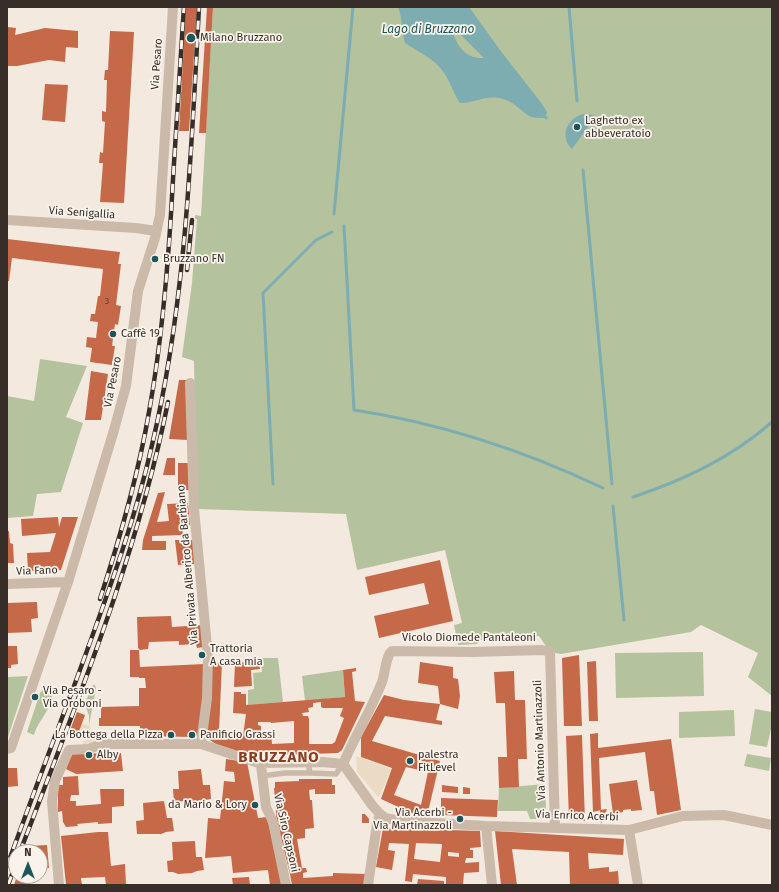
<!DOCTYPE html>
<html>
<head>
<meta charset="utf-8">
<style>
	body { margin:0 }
	#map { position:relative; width:779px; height:892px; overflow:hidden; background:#f3e9de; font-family:"Fira Sans",sans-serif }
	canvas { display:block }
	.frame { position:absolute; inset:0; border:8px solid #382e29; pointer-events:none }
	.north { position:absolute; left:8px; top:844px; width:40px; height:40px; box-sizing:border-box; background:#faf3eb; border:1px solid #aca49d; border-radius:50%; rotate:0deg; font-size:11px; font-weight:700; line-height:16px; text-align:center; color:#382e29 }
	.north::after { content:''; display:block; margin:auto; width:14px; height:18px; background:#1e555a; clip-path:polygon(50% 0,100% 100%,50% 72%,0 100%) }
</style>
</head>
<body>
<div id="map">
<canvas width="779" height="892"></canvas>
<div class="frame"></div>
<div class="north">N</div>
</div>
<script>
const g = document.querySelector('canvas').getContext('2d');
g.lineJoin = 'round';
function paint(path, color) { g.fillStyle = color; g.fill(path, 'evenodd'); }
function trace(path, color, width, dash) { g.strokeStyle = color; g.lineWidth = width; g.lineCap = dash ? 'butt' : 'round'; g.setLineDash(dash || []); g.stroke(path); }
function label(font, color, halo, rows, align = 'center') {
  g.font = font + ' "Fira Sans",sans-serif'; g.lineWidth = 3.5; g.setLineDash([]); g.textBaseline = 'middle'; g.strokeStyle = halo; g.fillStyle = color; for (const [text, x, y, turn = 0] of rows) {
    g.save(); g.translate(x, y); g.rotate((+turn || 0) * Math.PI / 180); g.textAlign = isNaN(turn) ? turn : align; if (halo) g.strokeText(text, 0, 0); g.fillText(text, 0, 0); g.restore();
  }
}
paint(new Path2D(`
	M213 7H772V696L748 677 758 653 701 625 691 632 561 654 550 652 539 636 481 640 477 644 458 645 454 625 462 623 445 550 357 570 346 514 197 509 194 361 182 357 192 283 197 219H195V215L201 216Z
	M40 359 87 366 66 417 83 423 61 492 37 494 33 516 7 518V396L34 401Z
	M703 652 704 696 616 698 615 653Z
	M261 658H278L283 702 248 705V690L254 689 253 673 262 672Z
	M343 670 345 697 305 701 302 676Z
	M28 676 7 740V677Z
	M93 685H95L96 689 89 725V715L86 708 85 703Z
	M43 689 48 690 52 692C53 709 38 720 34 735L27 732 40 693Z
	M755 709 772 712V724L767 747 749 744Z
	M734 710 735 736 679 738V712Z
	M747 754 771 758 769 771 744 766Z
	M545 784 546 811 545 815 540 819H530L527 811H498L499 788Z`), '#b5c29e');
paint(new Path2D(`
	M82 724 89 725 91 730 97 738 94 744 83 746V741L86 740 87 737H77Z
	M356 756 391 769 381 794 378 797 357 772Z`), '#ebdbc5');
paint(new Path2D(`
	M398 7H469L500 50 542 104 547 112 546 116 548 118 546 120 545 118C540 118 533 118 529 116 520 110 514 102 503 99 486 94 476 103 460 103 453 93 450 80 442 70 433 58 417 51 405 43 401 31 403 19 398 7ZM453 33H459L484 58C467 59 458 48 453 33Z
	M583 114 593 115 595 117 572 149C559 137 567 118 583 114Z`), '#7dadb0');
trace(new Path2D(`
	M569 7 577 101
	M583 170 612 484
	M334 214 353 7
	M344 226 354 410C440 423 525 451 603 488
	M273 484 263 293 316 240 332 232
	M633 497C684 480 731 458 772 422
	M613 506 624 620`), '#7dadb0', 3);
paint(new Path2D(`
	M186 7H197L189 131H179Z
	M207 7H213L206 133H199Z
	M8 27 16 28 15 35 45 28 78 31V48L66 47 65 62 49 60 17 66H7Z
	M110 31 134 32 124 203 100 202 103 163H99L100 152 103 153 105 122 102 121V111L106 112 107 80H104L105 70H108Z
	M45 84 68 85 65 122 42 120Z
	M7 239 120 252 118 264H121L116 305 121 306 118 325 115 324 112 346H115L112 365 90 362 92 348 86 347 87 337 96 338 98 322 90 321 91 314H95L98 296H100L103 269 12 258 9 281H7Z
	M91 371 108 374 101 420H85Z
	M179 380H187L188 440 169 439Z
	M167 458H175V475H163Z
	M178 463H189V490H178Z
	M165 492 157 522 169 521 167 504 188 503 190 525 182 526 183 535 152 536V541H166V550H142L143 540 158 493Z
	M58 517 59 527 62 517H78L61 570 28 571 27 553 50 552 56 533 22 536 21 519Z
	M7 531H9L10 543 13 544 14 563H7Z
	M175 540H193L195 564 178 565Z
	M440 560 453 621 379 638 374 616 429 604 424 583 369 595 365 577Z
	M37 602 38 618 31 619 32 632 7 633V603Z
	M171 616 172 627 203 625 204 647 197 648 196 644 179 645V641L149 642 148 649 140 650 138 648 137 617Z
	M7 646H17L18 664 11 665V668H7Z
	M130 650H139L140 667 205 664 201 732 195 737 139 736 140 726H99V718H101V707L139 706V688H146L145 678H139V677H130Z
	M579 655 582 726H564L562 658Z
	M259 661 260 669 251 670 252 686 234 687 235 663Z
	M596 661 598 721H589L587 662Z
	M420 662 453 667V678L458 679 460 696 458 709 440 704 436 720 442 721V725L385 716 372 741 440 761 427 816 414 814 381 799 392 768 361 757V737L384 695 404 700 440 704 438 686 418 683ZM406 767 428 772 421 805 394 795Z
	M211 663H222L219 731 243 736 246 714 233 713 234 692H241V694H246V705L345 697 343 670 356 668V671L352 672 355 701 365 702 342 750 338 753 256 756 246 754 220 747 207 738ZM321 702V707L323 708H343L340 716 344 718 335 742 332 744H309V719L308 716H303L302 713 309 712 308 708 313 707V703ZM294 721V743L272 744 271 734H261V726L258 725V722H271V723Z
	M514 671 515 700H525L527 759H518L519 787 499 788 498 757H507L505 703H496L494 672Z
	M77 712 85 715 77 737 69 733Z
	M598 733V748L671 739 681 810 657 815 654 791H650L645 752 599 758 601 810 593 812 590 734Z
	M582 735 585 821 569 820 566 736Z
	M111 753H121L123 771 76 774 66 769 72 754Z
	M226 759 247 762 258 818 267 817 283 884 270 885 268 870 233 873 231 856 205 858 208 818 220 819 224 781 235 782 234 772 225 771Z
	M7 768H17L18 786 7 787Z
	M201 769 203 785H210L211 799 187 803 184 801 174 802 173 789H179L178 771Z
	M78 776 79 795H71L70 801H76V806L101 804 100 789H124V806L112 807V823L98 824V822L77 824 78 826 66 827 63 822 62 811 58 812V785H63V777Z
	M299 779H332V785H335V794H315V789L309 790 310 800H312L314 828 305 829V838L297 839 302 868H306L307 872 303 873V878L333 876V873L366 874 364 885H292L290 874 280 834 279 825H277L274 788H275V782L299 781Z
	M637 780 642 810 631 811V809L623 810V812L613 814 609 784Z
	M442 785 458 787V793L442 792Z
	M463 787 470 788V794H463Z
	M441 798 498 800 497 817 441 815Z
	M164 801 167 818H172L174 831 166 832 161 834H137L136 821 144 820 143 803Z
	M607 809 601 824 600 810Z
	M362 814H365L369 819V823H362Z
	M383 828 480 831 481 847 470 848V850H473V858H466L465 863 479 862V872L464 873 463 885 446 884V877L413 874 412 882 405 881 409 844 389 843 388 850 395 851 392 870 376 867ZM416 843 442 844 440 862 414 859ZM448 852 459 853V857L448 856Z
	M495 831 624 839 623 855 588 853 589 869 609 867V872L618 871 619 885H570L569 852 512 849 517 885H501Z
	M98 832H108L111 866 125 864 126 885H106L105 877 81 878 82 885H66L61 836Z
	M195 841 196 857H202L204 870 197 871 192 873 178 874 173 872H168L167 861 173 860 172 842Z
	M47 845 49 868 40 869V852H29V846Z
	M17 876H26L27 885H14Z
	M249 877 250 885H233L232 878Z
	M418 879 444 881V885H417Z`), '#c66948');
trace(new Path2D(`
	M308 762 310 773 336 774 343 764
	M262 776 285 773H310`), '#cbbaaa', 5.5);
trace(new Path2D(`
	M7 220 136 228 156 231
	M190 383 194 509 208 657 207 698 201 744
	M7 584 68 582
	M7 749 11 748 68 582 114 430 126 386 138 291 155 238 160 215 173 7
	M259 763 261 765 266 807 273 822 286 885
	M343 764 372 805 380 814 385 818 401 821 486 826 629 830 683 816 724 815 772 825
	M343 764C355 736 371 710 382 682 385 674 386 655 392 651L473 652 542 650 550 652 555 828
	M486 826 492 885
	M629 830 638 885
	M59 885 52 801 55 781 69 750 89 749 102 744H201L259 763 323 762 343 764
	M368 885 377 824 380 814`), '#cbbaaa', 10);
const rail = new Path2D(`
	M187 270 192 220
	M100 599C120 538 138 476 149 412 163 335 169 257 173 179 177 121 180 64 184 7
	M20 852C76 704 137 557 168 402
	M7 866C30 803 53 741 77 678 105 601 134 525 152 445 186 302 191 154 199 7
	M8 885 16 864`);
trace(rail, '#382e29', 4.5);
trace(rail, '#faf3eb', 3, [9]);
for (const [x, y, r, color] of [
	[191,38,5,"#1e555a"],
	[577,127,4,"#1e555a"],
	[155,259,4,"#1e555a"],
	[113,334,4,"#1e555a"],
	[202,655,4,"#1e555a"],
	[35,697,4,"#1e555a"],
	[171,735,4,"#1e555a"],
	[192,735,4,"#1e555a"],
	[89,755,4,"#1e555a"],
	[410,761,4,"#1e555a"],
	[255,805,4,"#1e555a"],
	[460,819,4,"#1e555a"]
]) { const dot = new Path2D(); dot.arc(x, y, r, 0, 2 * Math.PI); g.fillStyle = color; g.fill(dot); trace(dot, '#faf3eb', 1.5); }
label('9px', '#5c3d31', null, [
	["3",107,301]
]);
label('11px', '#382e29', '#faf3eb', [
	["Milano Bruzzano",200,38],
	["Laghetto ex",585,121],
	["abbeveratoio",585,134],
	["Bruzzano FN",163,259],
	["Caffè 19",121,334],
	["Trattoria",210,649],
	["A casa mia",210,662],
	["Via Pesaro -",43,691],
	["Via Oroboni",43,704],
	["La Bottega della Pizza",163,735,"right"],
	["Panificio Grassi",200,735],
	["Alby",97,755],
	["palestra",418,755],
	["FitLevel",418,768],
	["da Mario & Lory",247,805,"right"],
	["Via Acerbi -",452,813,"right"],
	["Via Martinazzoli",452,826,"right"]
], 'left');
label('11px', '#382e29', '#faf3eb', [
	["Via Pesaro",157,64,-86],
	["Via Senigallia",82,213,4],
	["Via Pesaro",113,382,-79],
	["Via Privata Alberico da Barbiano",188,565,-95],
	["Via Fano",37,571,-2],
	["Vicolo Diomede Pantaleoni",469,638],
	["Via Antonio Martinazzoli",540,740,-92],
	["Via Enrico Acerbi",577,816,2],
	["Via Siro Capsoni",286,833,77]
]);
label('italic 12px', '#1e555a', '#faf3eb', [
	["Lago di Bruzzano",428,30]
]);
g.letterSpacing = '1px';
label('bold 15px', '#883c22', '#faf3eb', [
	["BRUZZANO",279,758]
]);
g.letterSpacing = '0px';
</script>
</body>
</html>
